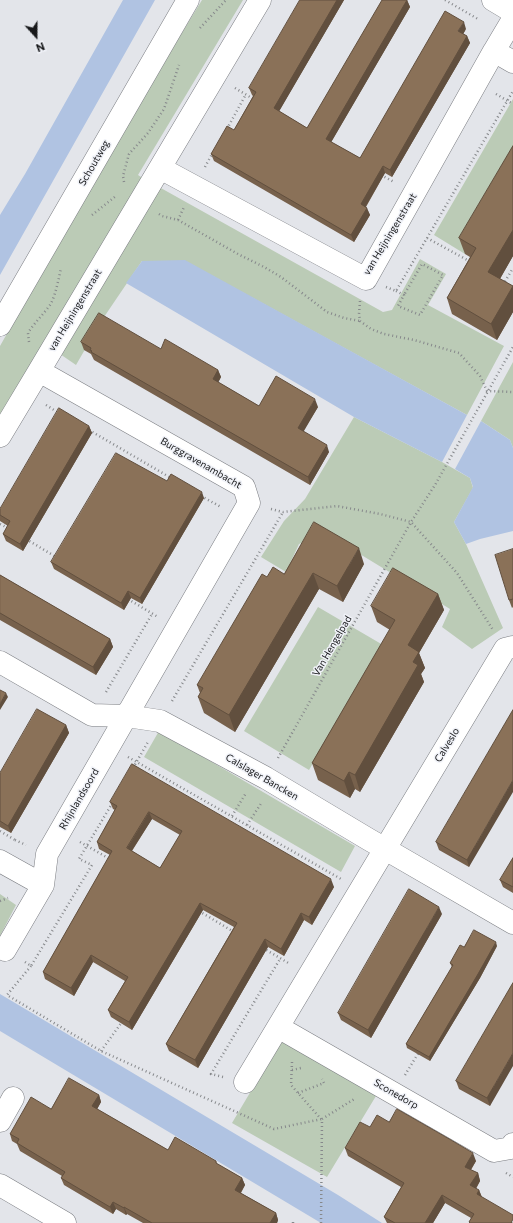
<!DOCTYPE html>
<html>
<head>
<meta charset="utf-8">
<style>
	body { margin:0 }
	#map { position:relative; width:513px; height:1223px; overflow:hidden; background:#e3e5ea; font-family:Commissioner,sans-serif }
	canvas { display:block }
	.north { position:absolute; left:16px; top:16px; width:40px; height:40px; -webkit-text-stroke:3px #f0f2f8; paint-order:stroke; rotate:159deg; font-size:11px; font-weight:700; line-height:16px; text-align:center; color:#17181a }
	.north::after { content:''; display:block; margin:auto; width:14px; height:18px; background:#17181a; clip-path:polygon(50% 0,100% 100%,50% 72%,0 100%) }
</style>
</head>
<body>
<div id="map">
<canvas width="513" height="1223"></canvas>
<div class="north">N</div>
</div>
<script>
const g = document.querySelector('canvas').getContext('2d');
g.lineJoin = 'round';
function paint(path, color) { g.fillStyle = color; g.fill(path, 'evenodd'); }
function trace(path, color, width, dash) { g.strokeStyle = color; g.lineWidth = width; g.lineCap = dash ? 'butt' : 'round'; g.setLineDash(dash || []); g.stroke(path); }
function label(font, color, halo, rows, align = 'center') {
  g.font = font + ' Commissioner,sans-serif'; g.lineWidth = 3; g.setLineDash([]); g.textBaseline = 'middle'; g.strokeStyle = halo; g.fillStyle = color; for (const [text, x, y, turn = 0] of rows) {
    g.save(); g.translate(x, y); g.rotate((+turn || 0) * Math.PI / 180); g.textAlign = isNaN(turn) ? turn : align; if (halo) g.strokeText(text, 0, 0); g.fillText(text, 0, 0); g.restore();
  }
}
paint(new Path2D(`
	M202 0H243L138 175 147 181 0 423V346L118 137Z
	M513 99V172L465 254 434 235Z
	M159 187 383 312 392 310 420 259 446 274 428 305 504 346 467 415 185 261H142L102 320 76 365 60 354Z
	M513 362V448L510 440 481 421Z
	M354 417 442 462 470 478 473 488 454 522 466 544 503 628 472 649 442 627 450 609 327 534 299 544 286 572 261 557 284 521 305 499Z
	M318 607 383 645 309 770 244 731Z
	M159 731 355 846 341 872 144 757Z
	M0 894 16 905 0 936Z
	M283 1037 379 1091 327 1177 232 1123Z`), '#bbcbb6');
paint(new Path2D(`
	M123 0H155L0 275V215L25 174Z
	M185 260 467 415 442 462 354 417 126 283 142 261Z
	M481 421 510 440 513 448V531L480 539 466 544 454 522 473 487 470 478 455 469Z
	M0 994 338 1195 382 1223H321L0 1031Z`), '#b0c3e2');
const minor = new Path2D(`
	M493 0 513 12
	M513 19 494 51 513 62
	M160 168 366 279 494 51
	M0 325 188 0
	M39 371 260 0
	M0 436 39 371 244 487 249 503 47 854 43 885 5 950
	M0 662 92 715 127 716 160 721 266 778 368 839 513 923
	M0 861 43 885
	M278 1027 494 1151 511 1148 513 1144
	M245 1082 505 649 513 647
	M0 1121 13 1098
	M0 1185 65 1223`);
trace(minor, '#7b7d82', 23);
trace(new Path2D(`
	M445 0 478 19
	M200 28 226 0
	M235 88 255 100
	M496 94 513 104
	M227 129 246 94
	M205 167 212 154
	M381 175 394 182
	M124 182 123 176 129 154 148 133 164 109 179 65
	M159 214 162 216 178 220 238 254 264 267 281 277 327 312 344 318 360 321
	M92 215 116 196
	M178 220 184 207
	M427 238 471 262
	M503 285 513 268
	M386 287 396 291 513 91
	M396 291 404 295 398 306 420 315 443 275 422 264 404 295
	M360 301 359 314 360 321 371 329 384 334 414 340 459 353 480 376 487 391 513 392
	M29 342 28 333C34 323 43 315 50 305 56 295 58 280 61 269
	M46 405 54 410
	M89 430 171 478
	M201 496 221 507
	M271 509 283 512 337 506 380 514 411 522 457 573 493 630
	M0 524 8 528
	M26 539 56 557
	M128 599 158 617
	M106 692 152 614
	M172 701 283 512
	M128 757 341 879
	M278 758 411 522 435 485 513 347
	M133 768 148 742
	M232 816 246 793
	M247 825 262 802
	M0 831 15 840 14 842
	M15 840 26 845
	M80 842 110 859
	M0 901 8 898
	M199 911 234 932
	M263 948 290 964
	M25 962 31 966 92 865 79 859 113 802
	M31 966 7 995 101 1051 274 1129 322 1119
	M101 1051 122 1022
	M292 1062 291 1085 321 1119
	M292 1070 301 1068
	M405 1075 419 1052
	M223 1077 211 1074 280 959
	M298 1093 324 1083 322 1079
	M506 1173 513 1177
	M293 1223V1222L295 1223
	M321 1223 322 1119 356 1098`), '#86888b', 2.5, [1, 3]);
trace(minor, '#fff', 22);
paint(new Path2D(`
	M300 0H344L279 111 307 128 407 0 410 7 331 142 360 158 466 29 463 34 467 36 470 43 392 177 385 173 366 207 370 215 354 242 214 161 211 154 234 130 253 96 252 95 249 88Z
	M513 146V256L500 279 513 286V312L497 340 452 314 447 298 470 257 465 254 459 238Z
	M81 342 161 349 218 370 221 377 218 382 259 406 318 407 303 431 329 452 310 485 94 360 91 354 84 350Z
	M89 426 92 433 23 551 6 541 3 534 8 526 0 521V509Z
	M167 481 204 498 142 604 131 598 124 610 54 569 51 562Z
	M513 549V607L512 608 509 600Z
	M364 564 343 602 319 589 235 732 204 713 198 697 200 693 197 685 284 574Z
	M0 575 110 639 113 647 96 675 0 620Z
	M438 594 444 610 419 653 425 668 421 674 424 682 360 792 355 789 350 798 318 780 312 763 390 630 377 622 371 606Z
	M513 710 469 867 439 850 436 842Z
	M66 725 69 733 11 833 0 827V773Z
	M132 764 334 887 312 925 304 920 284 956 268 947 198 1068 169 1051 166 1044 234 927 203 910 132 1030 111 1017 108 1010 125 981 93 962 74 996 45 979 43 972 110 855 99 849 97 842 115 810 113 809 110 802ZM152 819 180 835 160 868 132 851Z
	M513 858V893L503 887 500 880Z
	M442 914 371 1038 341 1020 338 1013Z
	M497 946 480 978 430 1061 407 1048 406 1044 452 967 450 963Z
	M513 983 490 1106 459 1089 456 1081Z
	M99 1095 101 1102 97 1109 168 1150 216 1161 217 1164 242 1178 245 1185 241 1193 276 1213 278 1220 277 1223H143L127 1214 126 1215 116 1209 113 1214 64 1185 61 1178 62 1176 20 1151 17 1144 12 1141 10 1134 51 1109Z
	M389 1122 476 1161 471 1170 478 1173 480 1181 476 1189 479 1190 482 1197 513 1223H469V1222L471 1218 445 1203 433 1223H387L384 1217 401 1187 348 1156 345 1148 370 1127Z`), '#77614c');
paint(new Path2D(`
	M337 0H344L277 115 274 108Z
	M407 0 410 7 329 146 326 139Z
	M464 22 466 29 461 38 458 31Z
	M467 36 470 43 392 177 390 170Z
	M383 166 385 173 363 211 361 204Z
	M367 208 370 215 354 242 351 235Z
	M513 230V256L494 289 488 272Z
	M513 286V312L497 340 491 324Z
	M218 370 221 377 216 387 213 379Z
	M315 399 318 407 301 436 298 428Z
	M89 426 92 433 23 551 20 544Z
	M327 445 329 452 310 485 308 477Z
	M202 492 204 498 142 604 140 598Z
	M359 548 364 564 343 602 337 586Z
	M313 573 319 589 235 732 229 715Z
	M128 591 131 598 124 610 121 603Z
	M438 594 444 610 419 653 425 668 421 674 424 682 360 792 355 775 408 645Z
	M110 639 113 647 96 675 93 667Z
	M6 693 8 697 0 710V704Z
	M66 725 69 733 11 833 8 826Z
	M349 772 355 789 350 798 344 781Z
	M513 780V792L469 867 467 860Z
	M149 812 152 819 129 855 127 848Z
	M331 879 334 887 312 925 309 917Z
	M200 903 203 910 132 1030 129 1022Z
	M439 907 442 914 371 1038 368 1030Z
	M301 913 304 920 284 956 281 949Z
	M265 939 268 947 198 1068 195 1060Z
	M496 942 497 946 480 978 430 1061 429 1057Z
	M91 955 93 962 74 996 71 988Z
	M513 1053V1066L490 1106 487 1098Z
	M99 1095 101 1102 95 1113 92 1106Z
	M473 1153 476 1161 468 1174 465 1167Z
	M478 1173 480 1181 473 1193 470 1185Z
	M242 1178 245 1185 238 1197 235 1190Z
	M479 1190 482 1198 477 1194Z
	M442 1195 445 1203 433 1223H425Z
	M113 1202 116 1209 113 1214 110 1207Z
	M124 1207 127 1214 126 1215 124 1208Z
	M276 1213 278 1220 277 1223H270Z`), '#614f3e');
const building = new Path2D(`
	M300 0H337L274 108 307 128 382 0H407L326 139 360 158 445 11 464 22 458 31 467 36 390 170 383 166 361 204 367 208 351 235 211 154 227 126 234 130 256 92 249 88Z
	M513 146V230L488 272 513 286 491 324 447 298 476 248 459 238Z
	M99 313 161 349 165 339 218 370 213 379 259 406 276 376 315 399 298 428 327 445 308 477 91 352 92 351 90 350 91 348 81 342Z
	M59 408 89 426 20 544 3 534 10 521 0 515V509Z
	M116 453 167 481 171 474 202 492 140 598 128 591 121 603 51 562Z
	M314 522 359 548 337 586 313 573 229 715 198 697 203 688 197 685 262 574 267 577 273 567 284 574Z
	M513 549V599L509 600 495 555Z
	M393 568 438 594 408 645 419 652 413 662 418 665 355 775 349 772 344 781 312 763 395 620 371 606Z
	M0 575 110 639 93 667 0 613Z
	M0 690 6 693 0 704Z
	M37 709 66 725 8 826 0 821V773Z
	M513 710V780L467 860 436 842Z
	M132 764 331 879 309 917 301 913 281 949 265 939 195 1060 166 1044 237 923 200 903 129 1022 108 1010 128 977 91 955 71 988 43 972 112 851 97 842 117 806 110 802ZM149 812 182 831 160 868 127 848Z
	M513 858V887L500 880Z
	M409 889 439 907 368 1030 338 1013Z
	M474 930 496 942 478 974 429 1057 406 1044 453 965 450 963 460 945 464 947Z
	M513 983V1053L487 1098 456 1081Z
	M69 1078 99 1095 92 1106 168 1150 175 1137 216 1161V1163L242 1178 235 1190 276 1213 270 1223H152L124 1207V1208L113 1202 110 1207 61 1178 65 1172 17 1143 19 1139 10 1134 31 1097 51 1109Z
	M397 1109 451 1140 473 1153 465 1167 478 1173 470 1185 479 1190 477 1194 513 1215V1219L511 1223H470L469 1222 474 1214 442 1195 425 1223H395L384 1217 404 1183 345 1148 360 1122 370 1127 377 1115 389 1122Z`);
paint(building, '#8a7158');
trace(building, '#614f3e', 1);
label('10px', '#17181a', '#f0f2f8', [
	["Schoutweg",94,163,-60],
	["van Heijningenstraat",390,234,-59],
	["van Heijningenstraat",75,310,-59],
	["Burggravenambacht",201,463,30],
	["Van Hengelpad",332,646,-60],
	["Calveslo",447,745,-59],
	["Calslager Bancken",262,777,30],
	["Rhijnlandsoord",79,799,-60],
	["Sconedorp",396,1094,30]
]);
</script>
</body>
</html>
